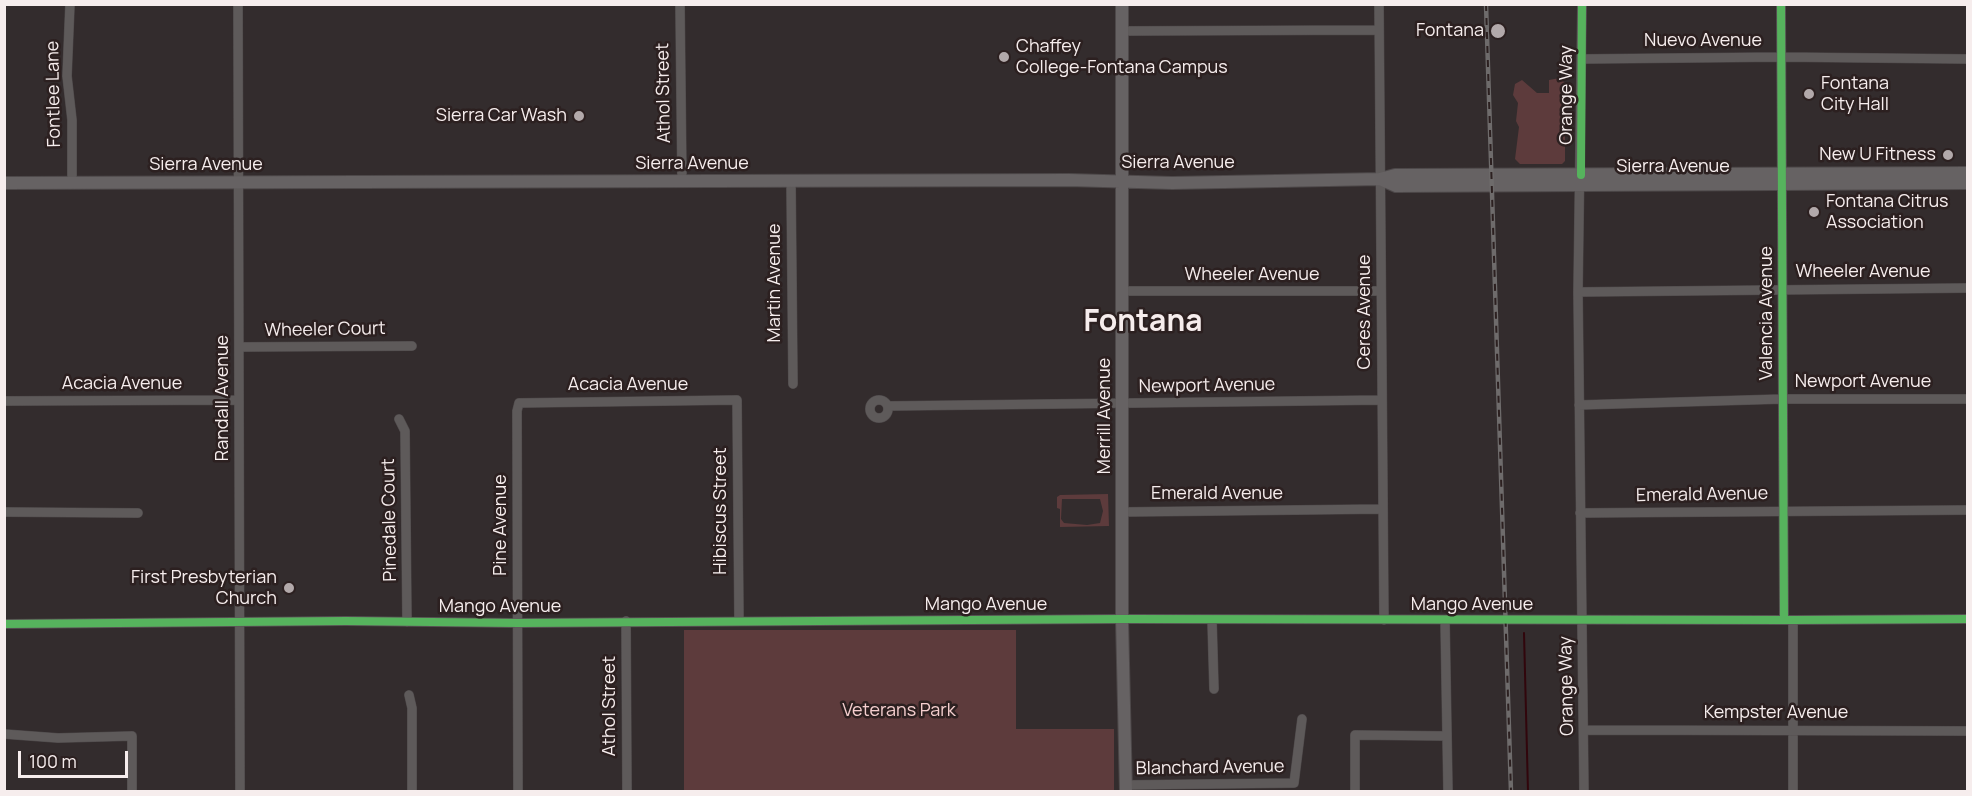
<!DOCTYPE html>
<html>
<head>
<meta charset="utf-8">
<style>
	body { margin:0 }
	#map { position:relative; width:1972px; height:796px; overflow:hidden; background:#332c2d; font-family:Manrope,sans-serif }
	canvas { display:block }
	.frame { position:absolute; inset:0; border:6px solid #f6eded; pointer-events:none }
	.scale { position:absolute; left:18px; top:751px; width:110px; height:27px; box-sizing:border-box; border:3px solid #f6eded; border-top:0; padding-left:8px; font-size:18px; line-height:21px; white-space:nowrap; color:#f6eded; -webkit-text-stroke:4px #2c2020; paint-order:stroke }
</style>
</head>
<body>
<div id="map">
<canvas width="1972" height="796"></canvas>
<div class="frame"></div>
<div class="scale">100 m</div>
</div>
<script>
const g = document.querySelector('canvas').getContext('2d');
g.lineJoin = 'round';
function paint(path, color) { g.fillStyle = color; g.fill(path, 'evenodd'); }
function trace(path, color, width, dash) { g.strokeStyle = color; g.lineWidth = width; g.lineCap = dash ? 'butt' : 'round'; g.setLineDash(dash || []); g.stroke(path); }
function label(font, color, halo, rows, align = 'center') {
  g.font = font + ' Manrope,sans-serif'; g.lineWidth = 5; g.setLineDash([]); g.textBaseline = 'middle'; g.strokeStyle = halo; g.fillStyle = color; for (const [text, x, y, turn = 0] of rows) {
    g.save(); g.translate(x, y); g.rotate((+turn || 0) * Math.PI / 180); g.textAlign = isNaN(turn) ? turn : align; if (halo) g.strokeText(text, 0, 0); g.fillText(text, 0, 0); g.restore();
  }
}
paint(new Path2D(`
	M1560 78 1565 83V161L1562 164H1520L1515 159 1519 127 1516 121 1518 103 1513 95 1515 84 1522 80 1537 93H1549V80Z
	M1108 494 1109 526 1060 527V509L1057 508V497L1060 495ZM1062 499H1100L1103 511 1100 523 1087 525 1064 523 1061 519Z
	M684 630H1016V729H1114V791H684Z`), '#5d3b3c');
trace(new Path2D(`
	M1524 633 1528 792`), '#31060c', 2);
const minor = new Path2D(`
	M70 4 67 76 72 120V183
	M238 4 240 792
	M680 4 682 182
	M1379 4 1384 620
	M1582 4 1578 292 1584 792
	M1781 4 1784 620
	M1122 31 1379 30
	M1582 59 1781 57 1968 59
	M791 181 793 384
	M1123 291H1381
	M1578 292 1968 288
	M239 347 412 346
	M870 409a9 9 0 1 1 18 0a9 9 0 1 1-18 0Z
	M4 401 239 400
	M1579 405 1782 399H1968
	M888 406 1382 400
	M399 419 405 431 407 622
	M4 512 138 513
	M1123 512 1383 509
	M1580 513 1968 510
	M1212 620 1214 689
	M1445 620 1448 792
	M626 621 627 792
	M4 624 346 621 518 623 1122 619 1793 620 1968 619
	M409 695 412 708V792
	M1584 730 1968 731
	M4 734 58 738 132 736V792
	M1126 785 1294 783 1302 719
	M518 792 517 411 519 403 737 400 739 621
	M1355 792V735L1447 736
	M1793 792V620`);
const major = new Path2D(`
	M1122 4V619L1126 792
	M1380 179 1396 186 1968 183
	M4 183 1069 180 1172 183 1380 179 1395 175 1968 173`);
trace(minor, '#4d4849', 10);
trace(major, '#4d4849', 14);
trace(minor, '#5e5a5a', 9);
trace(major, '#666263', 12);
const rail = new Path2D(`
	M1486 4 1511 792`);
trace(rail, '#6e6b6b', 4.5);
trace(rail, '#2c2020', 2, [7]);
trace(new Path2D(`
	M1781 4 1784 620
	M1581 175 1582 4
	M4 624 346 621 518 623 1122 619 1793 620 1968 619`), '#56b35d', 8);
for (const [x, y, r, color] of [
	[1498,31,8,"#b2a9aa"],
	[1004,57,6,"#b2a9aa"],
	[1809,94,6,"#b2a9aa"],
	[579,116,6,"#b2a9aa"],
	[1948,155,6,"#b2a9aa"],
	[1814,212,6,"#b2a9aa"],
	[289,588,6,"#b2a9aa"]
]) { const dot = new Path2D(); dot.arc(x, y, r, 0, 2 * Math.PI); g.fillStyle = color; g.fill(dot); trace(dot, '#2c2020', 2); }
label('18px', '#f6eded', '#2c2020', [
	["Fontana",1484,31],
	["Chaffey",1016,47,"left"],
	["College-Fontana Campus",1016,68,"left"],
	["Fontana",1821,84,"left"],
	["City Hall",1821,105,"left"],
	["Sierra Car Wash",567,116],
	["New U Fitness",1936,155],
	["Fontana Citrus",1826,202,"left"],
	["Association",1826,223,"left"],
	["First Presbyterian",277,578],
	["Church",277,599]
], 'right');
label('18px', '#f6eded', '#2c2020', [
	["Nuevo Avenue",1703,41],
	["Athol Street",664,93,-91],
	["Fontlee Lane",54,94,-91],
	["Orange Way",1567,95,-90],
	["Sierra Avenue",1178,163],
	["Sierra Avenue",692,164],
	["Sierra Avenue",206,165],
	["Sierra Avenue",1673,167],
	["Wheeler Avenue",1863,272],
	["Wheeler Avenue",1252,275],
	["Martin Avenue",775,283,-90],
	["Ceres Avenue",1365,312,-90],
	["Valencia Avenue",1767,313,-90],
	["Wheeler Court",325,330,-1],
	["Newport Avenue",1863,382],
	["Acacia Avenue",122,384],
	["Acacia Avenue",628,385],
	["Newport Avenue",1207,386,-1],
	["Randall Avenue",223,398,-90],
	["Merrill Avenue",1105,416,-90],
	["Emerald Avenue",1217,494],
	["Emerald Avenue",1702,495,-1],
	["Hibiscus Street",721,511,-90],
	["Pinedale Court",390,520,-91],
	["Pine Avenue",501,525,-90],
	["Mango Avenue",986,605],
	["Mango Avenue",1472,605],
	["Mango Avenue",500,607],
	["Orange Way",1567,686,-91],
	["Athol Street",610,706,-90],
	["Kempster Avenue",1776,713],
	["Blanchard Avenue",1210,768,-1]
]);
label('18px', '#f4cece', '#2c2020', [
	["Veterans Park",899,711]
]);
label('bold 30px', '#f6eded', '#2c2020', [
	["Fontana",1143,323]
]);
</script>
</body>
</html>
